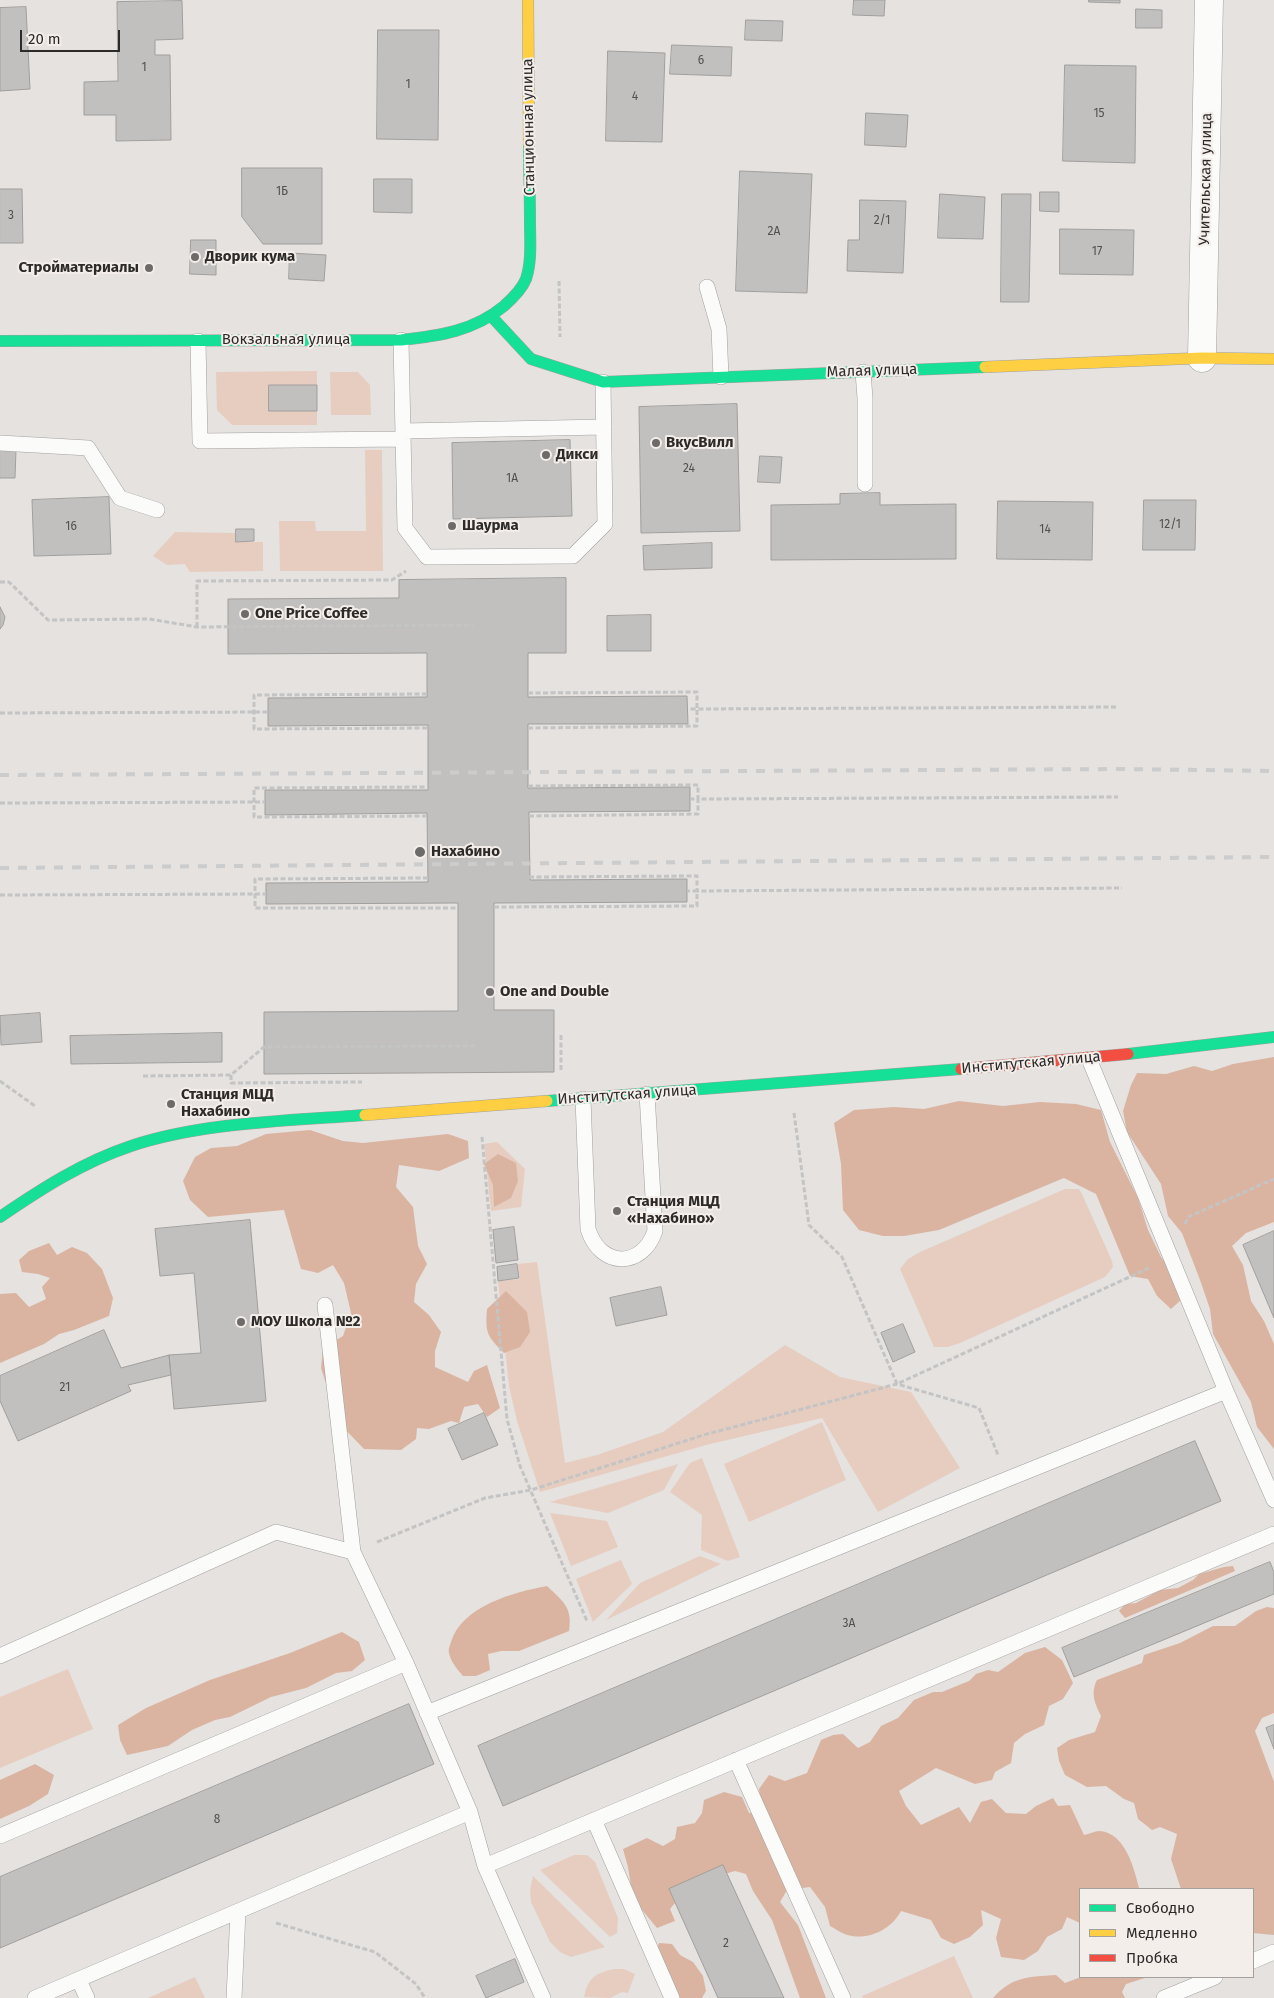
<!DOCTYPE html>
<html>
<head>
<meta charset="utf-8">
<style>
	body { margin:0 }
	#map { position:relative; width:1274px; height:1998px; overflow:hidden; background:#e5e2e0; font-family:"Fira Sans",sans-serif }
	canvas { display:block }
	.legend { position:absolute; left:1079px; top:1888px; width:175px; height:90px; box-sizing:border-box; background:#f4eeeb; border:1px solid #a4a09d; margin:0; padding:6px 9px; list-style:none; font-size:15px; color:#2d2b29 }
	.legend li { display:flex; align-items:center; gap:10px; height:25px }
	.legend b { width:25px; border:1px solid #a4a09d }
	.scale { position:absolute; left:20px; top:30px; width:100px; height:22px; box-sizing:border-box; border:2px solid #2d2b29; border-top:0; padding-left:6px; font-size:15px; line-height:18px; white-space:nowrap; color:#2d2b29; -webkit-text-stroke:4px #f4eeeb; paint-order:stroke }
</style>
</head>
<body>
<div id="map">
<canvas width="1274" height="1998"></canvas>
<ul class="legend">
<li><b style="height:6px;background:#16e098"></b>Свободно</li>
<li><b style="height:6px;background:#ffcf43"></b>Медленно</li>
<li><b style="height:6px;background:#f24e42"></b>Пробка</li>
</ul>
<div class="scale">20 m</div>
</div>
<script>
const g = document.querySelector('canvas').getContext('2d');
g.lineJoin = 'round';
function paint(path, color) { g.fillStyle = color; g.fill(path, 'evenodd'); }
function trace(path, color, width, dash) { g.strokeStyle = color; g.lineWidth = width; g.lineCap = dash ? 'butt' : 'round'; g.setLineDash(dash || []); g.stroke(path); }
function label(font, color, halo, rows, align = 'center') {
  g.font = font + ' "Fira Sans",sans-serif'; g.lineWidth = 4; g.setLineDash([]); g.textBaseline = 'middle'; g.strokeStyle = halo; g.fillStyle = color; for (const [text, x, y, turn = 0] of rows) {
    g.save(); g.translate(x, y); g.rotate((+turn || 0) * Math.PI / 180); g.textAlign = isNaN(turn) ? turn : align; if (halo) g.strokeText(text, 0, 0); g.fillText(text, 0, 0); g.restore();
  }
}
paint(new Path2D(`
	M317 371V385H269V411H317V425H232L217 410 216 372Z
	M330 372H358L370 385 371 415H331Z
	M365 450H382L383 571H280L279 521H315L316 531H366Z
	M175 532 235 533 236 542H263V571L190 572 185 564 167 565 153 556Z
	M497 1142 525 1169 521 1207 491 1211 484 1144Z
	M1065 1189H1079L1082 1194 1112 1261 1113 1267 1105 1277 960 1343 948 1347H934L900 1269 908 1259 920 1252Z
	M537 1262 565 1463 597 1455 663 1432 785 1345 840 1377 911 1392 960 1468 878 1512 822 1418 710 1444 540 1492 517 1421 509 1386 498 1281 520 1279 518 1264Z
	M822 1422 846 1480 749 1522 724 1464Z
	M702 1458 740 1557 728 1561 701 1550 702 1515 670 1492 690 1463Z
	M678 1464 664 1490 608 1513 550 1502Z
	M550 1513 607 1521 618 1547 571 1566Z
	M700 1556 721 1564 606 1620 640 1583Z
	M621 1560 632 1584 593 1622 576 1579Z
	M68 1669 93 1729 0 1768V1697Z
	M574 1855H587L595 1862 618 1918 617 1933 610 1937 540 1870Z
	M533 1876 605 1947 571 1957 560 1952 550 1942 531 1902 530 1890Z
	M954 1956 973 1998H863L862 1996Z
	M614 1969H624L635 1974 628 1993 622 1992 610 1998 584 1997C588 1978 595 1973 614 1969Z
	M195 1977 205 1998H148Z`), '#e7cdc0');
paint(new Path2D(`
	M1274 1057V1222L1246 1233 1232 1246 1243 1265 1251 1301 1264 1321 1274 1344V1449L1257 1427 1251 1402 1213 1334 1210 1309 1200 1280 1182 1233 1168 1216 1161 1184 1127 1132 1123 1111 1131 1085 1137 1073 1166 1074 1194 1066 1212 1071 1233 1064Z
	M959 1101 1003 1106 1040 1102 1076 1104 1101 1110 1110 1142 1138 1198 1148 1230 1161 1257 1176 1276 1182 1299 1171 1309 1157 1296 1148 1279 1130 1276 1096 1194 1064 1178 939 1230 904 1236H883L859 1230 843 1210 841 1164 834 1123 854 1110 894 1107 924 1109Z
	M310 1130 343 1141 363 1143 448 1134 468 1141 469 1158 439 1171 399 1165 396 1187 413 1207 418 1246 427 1264 416 1284 414 1302 429 1315 441 1332 435 1351V1367L468 1382 474 1371 487 1365 500 1408 487 1417 478 1404 464 1407 459 1423 451 1421 429 1429 417 1428 416 1439 401 1450 364 1449 339 1423 321 1368 323 1348 343 1336 351 1313 344 1283 333 1265 318 1273 301 1269 284 1210 208 1217 190 1200 183 1181 195 1157 211 1148 237 1146 266 1134Z
	M498 1154 516 1163 518 1181 511 1198 494 1207 493 1185 484 1164Z
	M49 1243 57 1255 72 1247 87 1253 102 1269 113 1298 109 1316 74 1330 59 1334 44 1344 0 1363V1294L16 1293 29 1307 46 1299 42 1287 50 1278 38 1274 22 1272 19 1260 29 1251Z
	M506 1291 527 1312 530 1332 520 1347 504 1353C487 1336 485 1333 487 1309Z
	M1233 1566 1235 1571 1125 1618 1119 1611 1125 1604 1136 1603 1160 1590 1178 1588 1193 1580 1199 1574 1224 1567Z
	M547 1586C563 1601 573 1608 569 1631L519 1651H501L488 1654 490 1670 476 1676H463C457 1669 451 1662 449 1653 448 1649 450 1645 451 1642 462 1606 514 1592 547 1586Z
	M1267 1607 1274 1608V1713L1262 1718 1255 1731 1274 1782V1935L1253 1933V1889H1181L1171 1859 1177 1834 1160 1827 1152 1830 1138 1819 1134 1803 1124 1799 1106 1786 1087 1787 1065 1775 1059 1761 1057 1748 1069 1740 1095 1732 1101 1716C1095 1704 1090 1693 1097 1680L1142 1663 1144 1655 1180 1643 1213 1626H1235L1256 1611Z
	M342 1632 359 1642 365 1660 352 1671 336 1673 306 1688 271 1697 230 1717 215 1720 192 1730 168 1746 127 1755 120 1740 118 1725 146 1708 210 1680 290 1653Z
	M1045 1647 1062 1660 1073 1683 1063 1699 1049 1706 1044 1725 1025 1734 1014 1743 1011 1763 995 1772 992 1780 975 1784 936 1768 899 1791 906 1806 921 1825 959 1807 970 1823 981 1802 992 1799 1006 1813 1026 1814 1036 1806 1053 1798 1058 1806 1070 1805 1084 1835C1089 1834 1095 1831 1099 1831 1125 1832 1134 1868 1139 1888L1080 1889V1923L1067 1917 1062 1929 1047 1937 1038 1951 1024 1960 1001 1957 996 1938 1001 1919 981 1910 983 1925 970 1937 954 1944 941 1938 931 1920 901 1911C892 1929 868 1941 848 1935 842 1934 836 1929 830 1926L825 1907 810 1887 787 1890 780 1902 798 1925 826 1998H800L772 1920 753 1891 746 1874 735 1871 714 1877 684 1892 670 1909 675 1921 657 1928 633 1899 628 1867 623 1849 647 1838 663 1846 675 1839 677 1827 695 1823 702 1813 704 1800 724 1792 742 1797 749 1813 761 1812 759 1789 769 1775 785 1781 807 1773 821 1740 833 1735 843 1734 858 1748 870 1742 881 1726 898 1718 914 1700 933 1692H942L969 1681 976 1674 988 1670 998 1672 1025 1653Z
	M35 1764 54 1775 48 1794 29 1806 0 1819V1780Z
	M659 1943 672 1944 680 1955 693 1962 703 1976 706 1991 702 1998H679L656 1952Z
	M1056 1975 1065 1983 1081 1977H1148L1126 1984 1122 1992 1125 1998H993C1012 1976 1030 1977 1056 1975Z`), '#dab4a1');
const building = new Path2D(`
	M854 0H885L884 16 853 15Z
	M1089 0H1120V3L1089 2Z
	M182 1 183 39 155 40V55H170L171 140 116 141V115H84V82L118 81 117 2Z
	M26 7 30 89 0 91V8Z
	M1136 9 1162 10V28H1136Z
	M746 20 783 21 782 41 745 40Z
	M378 30H439L438 140 377 139Z
	M672 45 732 47 731 76 670 74Z
	M608 51 665 53 662 142 606 141Z
	M1065 65 1136 66 1135 163 1063 161Z
	M866 113 908 115 906 147 865 145Z
	M242 168H322V244H263L242 217Z
	M740 171 812 174 807 293 736 291Z
	M374 179H412V213L374 212Z
	M0 189H22L23 243H0Z
	M1040 192H1059V212L1040 211Z
	M940 194 985 197 983 239 938 238Z
	M1002 194H1031L1029 302H1001Z
	M860 200 906 201 903 273 847 271 848 240H859Z
	M1060 229 1134 230 1133 275 1060 274Z
	M191 240H216V275L190 274Z
	M290 253 326 255 324 281 289 279Z
	M269 385H317V411H269Z
	M737 404 740 531 641 533 639 407Z
	M570 440 572 516 453 519 452 443Z
	M0 450H16L15 478H0Z
	M760 456 782 457 780 483 758 482Z
	M880 493V505L956 504V559L771 560V505L840 504V494Z
	M109 497 111 554 34 556 32 500Z
	M1144 500H1196L1195 550H1143Z
	M998 501 1093 502 1092 560 997 559Z
	M236 529H254V541L236 542Z
	M712 543V568L644 570 643 546Z
	M566 578V653H528V697L687 696 688 724H528V788L690 787V811L529 812 530 880 687 879V902L494 903V1010H554V1072L264 1074V1012L458 1011V903L266 904V883L428 882 427 813 265 815V790H428V725L268 726V698L427 697V653L228 654V599L399 598V580Z
	M0 607 5 617 3 625 0 629Z
	M651 615V651H607V616Z
	M40 1013 42 1042 1 1045 0 1016Z
	M222 1033V1062L71 1064 70 1036Z
	M250 1220 266 1401 174 1409 169 1355 201 1353 194 1273 160 1276 155 1229Z
	M514 1227 518 1260 496 1263 493 1230Z
	M1274 1231V1318L1243 1245Z
	M517 1264 519 1278 498 1281 497 1267Z
	M661 1287 667 1315 616 1326 610 1298Z
	M903 1324 915 1352 893 1362 881 1333Z
	M104 1330 121 1368 169 1355 171 1375 128 1385 131 1391 18 1441 0 1401V1376Z
	M484 1413 498 1445 462 1460 448 1429Z
	M1195 1441 1221 1501 503 1806 478 1746Z
	M1270 1562 1274 1572V1594L1074 1677 1062 1648Z
	M409 1704 434 1764 0 1948V1877Z
	M1274 1725V1749L1266 1728Z
	M723 1865 784 1998H718L669 1889Z
	M515 1959 524 1982 486 1998 476 1976Z`);
paint(building, '#c2c0be');
trace(building, '#a19f9d', 1);
const lane = new Path2D(`
	M707 287 719 329 721 377
	M401 340 405 528 427 557 573 556 605 524 603 382
	M198 341 200 441 403 439
	M863 372 865 398V484
	M403 431 604 427
	M0 443 88 448 120 498 157 510
	M1089 1059 1226 1391 1274 1500
	M583 1099 588 1229C600 1268 642 1269 655 1231L647 1094
	M325 1305 353 1552 406 1663 470 1812 485 1866 543 1998
	M0 1656 276 1532 353 1552
	M427 1713 1226 1391
	M736 1760 843 1998
	M594 1820 672 1998
	M0 1836 406 1663
	M485 1866 1274 1534
	M1253 1961 1274 1952
	M79 1980 87 1998
	M35 1998 470 1812
	M234 1998 238 1912
	M1164 1998 1215 1977`);
const street = new Path2D(`
	M1202 358 1209 0`);
const fast = new Path2D(`
	M492 317 531 359 603 382 985 367
	M0 341 401 340C439 336 474 331 504 306 513 298 522 289 526 279 532 261 530 240 530 222 530 196 529 171 529 145
	M1128 1054 1274 1037
	M547 1101 961 1069
	M0 1217C41 1189 83 1162 131 1146 203 1122 289 1121 365 1115`);
const slow = new Path2D(`
	M528 0 529 145
	M985 367 1202 358 1274 359
	M365 1115 547 1101`);
const jam = new Path2D(`
	M961 1069 1128 1054`);
trace(lane, '#a2a09f', 16);
trace(street, '#a2a09f', 29);
trace(fast, '#a2a09f', 12);
trace(slow, '#a2a09f', 12);
trace(jam, '#a2a09f', 12);
trace(new Path2D(`
	M559 281 560 337
	M0 582H9L48 620 149 619 197 627 473 625
	M197 627V581L392 580 406 571
	M528 693 697 692V709L1117 707
	M427 694 254 695V729L428 728
	M0 713 268 712
	M528 728 697 726V709H689
	M528 786 698 785V799L1118 797
	M0 803 265 802
	M427 816 254 817V788L428 787
	M529 816 698 814V799H690
	M529 877 697 876V891L1122 888
	M428 878 255 879V908H458
	M0 895 266 894
	M494 907 697 906V891H687
	M561 1035V1070
	M231 1075V1083L362 1082
	M143 1076 231 1075 264 1047 475 1046
	M0 1081 35 1106
	M794 1113 809 1225 842 1257 897 1384 1149 1268
	M482 1137 507 1419 520 1466 587 1621
	M1185 1224 1188 1217 1274 1179
	M377 1542 485 1498 531 1490 707 1434 897 1384 979 1408 998 1455
	M276 1923 375 1952 416 1984 425 1998`), '#c4c4c4', 3, [5, 2.5]);
trace(lane, '#fbfbfa', 15);
trace(street, '#fbfbfa', 28);
trace(fast, '#16e098', 11);
trace(slow, '#ffcf43', 11);
trace(jam, '#f24e42', 11);
trace(new Path2D(`
	M0 775 1122 769 1274 771
	M0 868 1274 857`), '#ccc', 4, [9, 9]);
for (const [x, y, r, color] of [
	[195,257,5,"#6d6b69"],
	[149,268,5,"#6d6b69"],
	[656,443,5,"#6d6b69"],
	[546,455,5,"#6d6b69"],
	[452,526,5,"#6d6b69"],
	[245,614,5,"#6d6b69"],
	[420,852,6,"#6d6b69"],
	[490,992,5,"#6d6b69"],
	[171,1104,5,"#6d6b69"],
	[617,1211,5,"#6d6b69"],
	[241,1322,5,"#6d6b69"]
]) { const dot = new Path2D(); dot.arc(x, y, r, 0, 2 * Math.PI); g.fillStyle = color; g.fill(dot); trace(dot, '#f4eeeb', 2); }
label('12px', '#52504e', null, [
	["6",701,61],
	["1",144,68],
	["1",408,85],
	["4",635,97],
	["15",1099,114],
	["1Б",282,192],
	["3",11,216],
	["2/1",882,221],
	["2А",774,232],
	["17",1097,252],
	["24",689,469],
	["1А",512,479],
	["12/1",1170,525],
	["16",71,527],
	["14",1045,530],
	["21",65,1388],
	["3А",849,1624],
	["8",217,1820],
	["2",726,1944]
]);
label('15px', '#2d2b29', '#f4eeeb', [
	["Станционная улица",529,127,-91],
	["Учительская улица",1206,179,-89],
	["Вокзальная улица",286,340],
	["Малая улица",872,371,-2],
	["Институтская улица",1031,1063,-5],
	["Институтская улица",627,1095,-4]
]);
label('bold 15px', '#2d2b29', '#f4eeeb', [
	["Дворик кума",205,257],
	["Стройматериалы",139,268,"right"],
	["ВкусВилл",666,443],
	["Дикси",556,455],
	["Шаурма",462,526],
	["One Price Coffee",255,614],
	["Нахабино",431,852],
	["One and Double",500,992],
	["Станция МЦД",181,1095],
	["Нахабино",181,1112],
	["Станция МЦД",627,1202],
	["«Нахабино»",627,1219],
	["МОУ Школа №2",251,1322]
], 'left');
</script>
</body>
</html>
